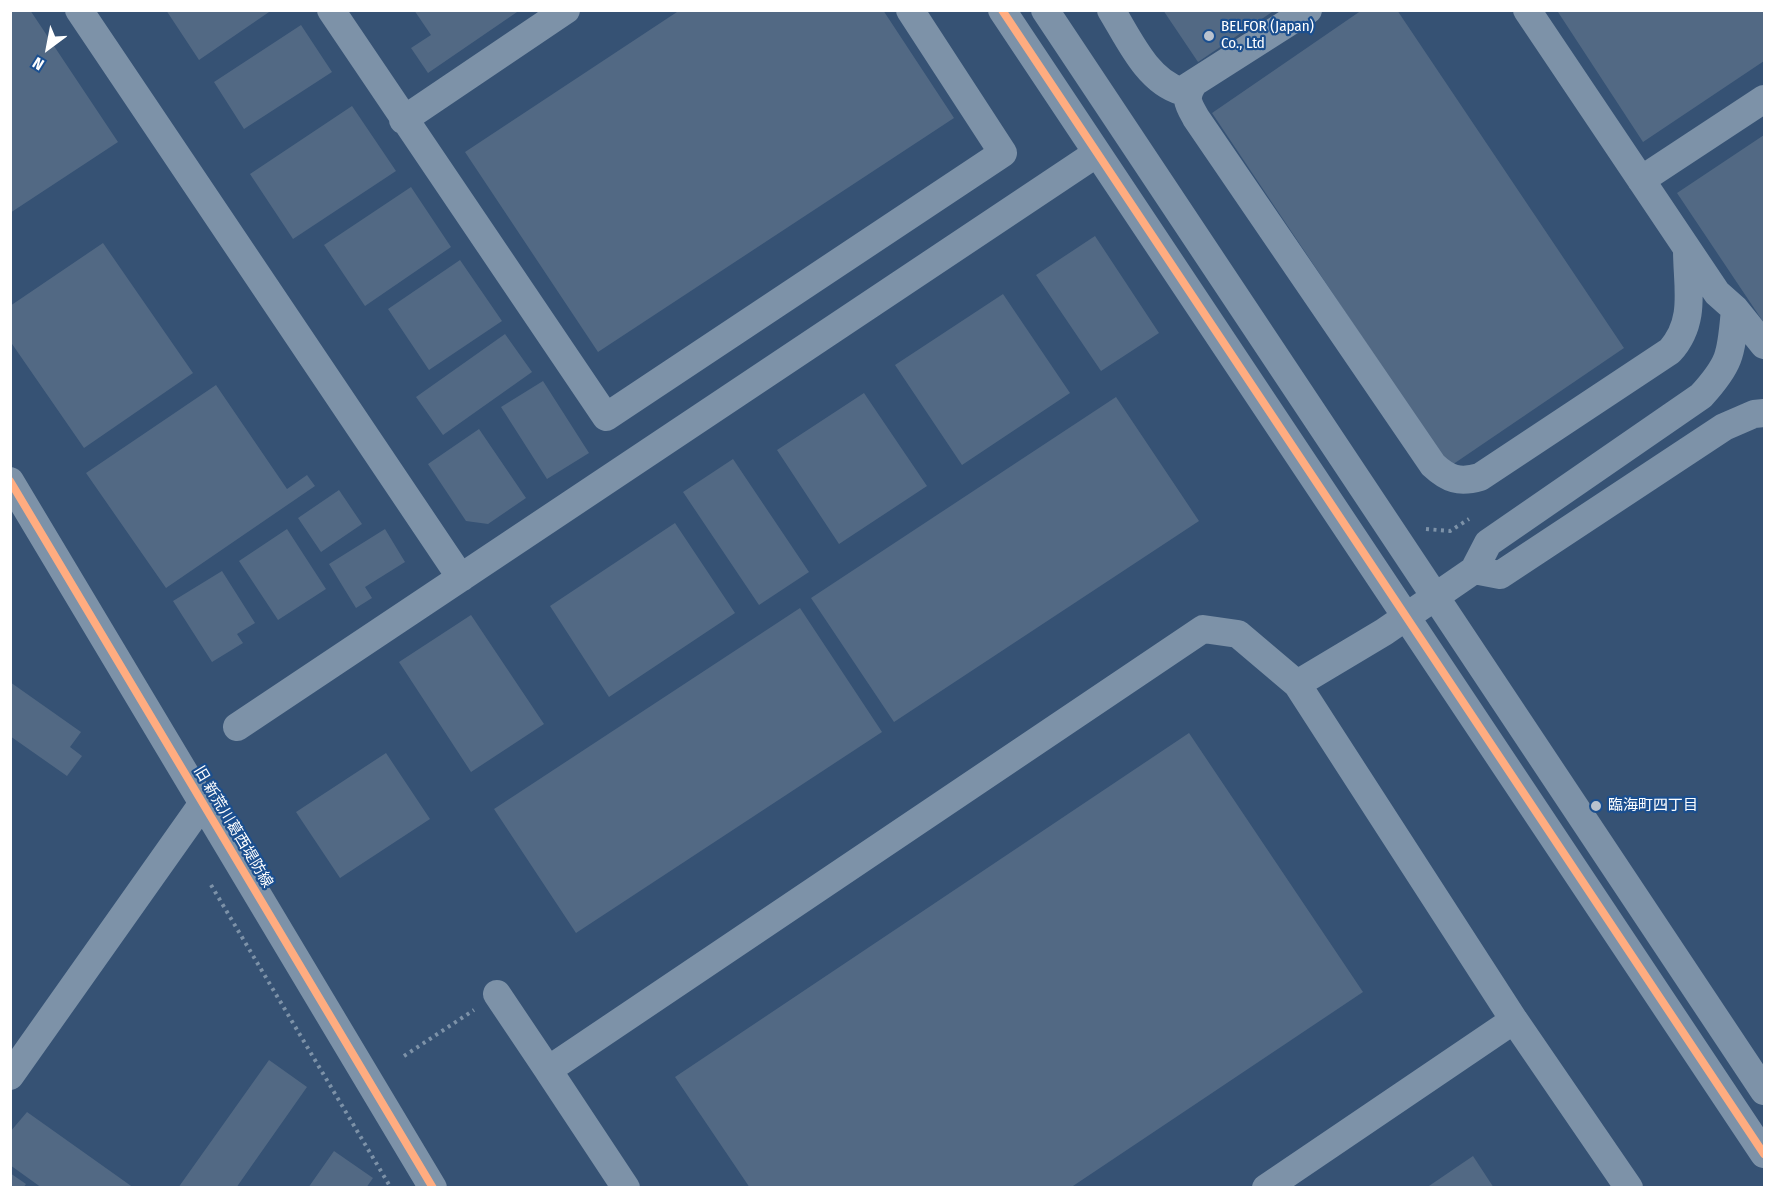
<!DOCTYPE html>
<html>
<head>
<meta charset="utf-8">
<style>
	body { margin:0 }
	#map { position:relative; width:1775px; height:1198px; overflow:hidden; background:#365274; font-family:"Fira Sans Condensed",sans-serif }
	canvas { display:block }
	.frame { position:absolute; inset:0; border:12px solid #fff; pointer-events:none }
	.north { position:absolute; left:18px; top:18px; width:60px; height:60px; -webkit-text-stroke:4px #1b4f8f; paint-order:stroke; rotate:212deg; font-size:16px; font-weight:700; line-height:24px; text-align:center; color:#fff }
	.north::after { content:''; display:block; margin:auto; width:21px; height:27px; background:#fff; clip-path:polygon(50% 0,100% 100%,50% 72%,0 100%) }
</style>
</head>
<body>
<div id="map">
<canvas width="1775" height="1198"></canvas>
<div class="frame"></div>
<div class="north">N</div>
</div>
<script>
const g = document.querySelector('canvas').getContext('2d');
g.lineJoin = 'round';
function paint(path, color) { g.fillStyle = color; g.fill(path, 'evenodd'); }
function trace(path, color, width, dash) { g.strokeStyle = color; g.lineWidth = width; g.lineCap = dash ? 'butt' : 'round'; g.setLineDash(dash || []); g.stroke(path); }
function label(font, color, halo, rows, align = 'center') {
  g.font = font + ' "Fira Sans Condensed","Noto Sans JP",sans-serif'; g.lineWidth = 4.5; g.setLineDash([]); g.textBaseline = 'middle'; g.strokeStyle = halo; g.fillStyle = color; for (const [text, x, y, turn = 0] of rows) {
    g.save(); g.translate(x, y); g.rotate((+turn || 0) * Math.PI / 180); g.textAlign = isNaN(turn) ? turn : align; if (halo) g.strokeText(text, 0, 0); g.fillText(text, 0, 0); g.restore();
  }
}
paint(new Path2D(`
	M10 10H30L118 142 10 213Z
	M166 10H272L199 60Z
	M414 10H520L428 73 411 48 431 35Z
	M680 10H883L954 118 598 352 465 152Z
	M1163 10H1275L1198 62Z
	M1362 10H1397L1624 348 1449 467 1212 113Z
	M1560 10H1764V61L1643 142 1558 12Z
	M301 25 332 72 244 129 214 82Z
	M352 106 396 171 293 239 250 174Z
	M1764 135V323L1677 193Z
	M411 187 451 247 365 306 324 245Z
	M1095 236 1159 333 1101 371 1036 275Z
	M103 243 193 373 84 448 10 341V306Z
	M460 260 502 321 429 370 388 309Z
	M1003 294 1070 393 962 465 895 365Z
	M505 334 532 372 443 435 416 397Z
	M543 381 589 453 547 479 501 407Z
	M216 385 287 489 307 475 315 486 166 588 86 473Z
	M864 393 927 486 839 544 777 450Z
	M1116 397 1199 521 894 722 811 598Z
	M479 429 526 498 488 524 466 521 428 464Z
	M733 459 809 572 759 605 683 492Z
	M339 490 362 524 321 552 298 518Z
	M675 523 735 613 609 697 550 606Z
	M287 529 326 589 278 620 239 561Z
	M385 529 405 562 365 587 372 598 356 608 329 564Z
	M222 571 255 623 237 634 243 643 212 662 173 601Z
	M800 608 882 732 576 933 494 809Z
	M471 615 544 724 471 772 399 662Z
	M10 682 81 732 70 747 82 756 67 776 10 736Z
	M1189 733 1363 992 1070 1188H750L675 1077Z
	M386 753 430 819 340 878 296 812Z
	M269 1060 307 1087 236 1188H178Z
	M27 1112 134 1188H42L10 1165V1132Z
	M334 1151 373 1178 366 1188H308Z
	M1473 1156 1494 1188H1426Z
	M10 1173 26 1184 23 1188H10Z`), '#526984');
trace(new Path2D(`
	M1426 529 1450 531 1469 519
	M211 885 391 1188
	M404 1056 474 1010`), '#7d92a8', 4, [3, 4.5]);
trace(new Path2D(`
	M79 10 461 578
	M331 10 606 417 1003 153 910 10
	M1002 10 1764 1154
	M1045 10 1764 1091
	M1111 10C1129 39 1147 81 1181 91L1308 10
	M1527 10 1717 293 1735 309 1764 345
	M1192 86C1184 99 1189 105 1196 118L1433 465C1448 479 1459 483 1480 477L1670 351C1697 321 1687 287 1687 250
	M403 120 566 10
	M1641 180 1764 99
	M10 481 433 1188
	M1474 570 1500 575 1724 427 1754 414 1764 413
	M1297 684 1384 632 1474 570 1488 543 1701 396C1732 362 1731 353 1735 309
	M237 727 1097 153
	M497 994 548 1070
	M10 1076 203 803
	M626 1188 548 1070 1203 629 1238 634 1297 684 1514 1020 1629 1188
	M1266 1188 1514 1020`), '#7d92a8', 28);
trace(new Path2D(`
	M1002 10 1764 1154
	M10 481 433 1188`), '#ffac80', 8);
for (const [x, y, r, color] of [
	[1209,36,6,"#b9c2ce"],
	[1596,806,6,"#b9c2ce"]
]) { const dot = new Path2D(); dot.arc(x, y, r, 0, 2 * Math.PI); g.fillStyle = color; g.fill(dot); trace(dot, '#1b4f8f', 2); }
label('15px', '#fff', '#1b4f8f', [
	["BELFOR (Japan)",1221,27],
	["Co., Ltd",1221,44],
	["臨海町四丁目",1608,806]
], 'left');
label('15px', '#fff', '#1b4f8f', [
	["旧 新荒川葛西堤防線",233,827,59]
]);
</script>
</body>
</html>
